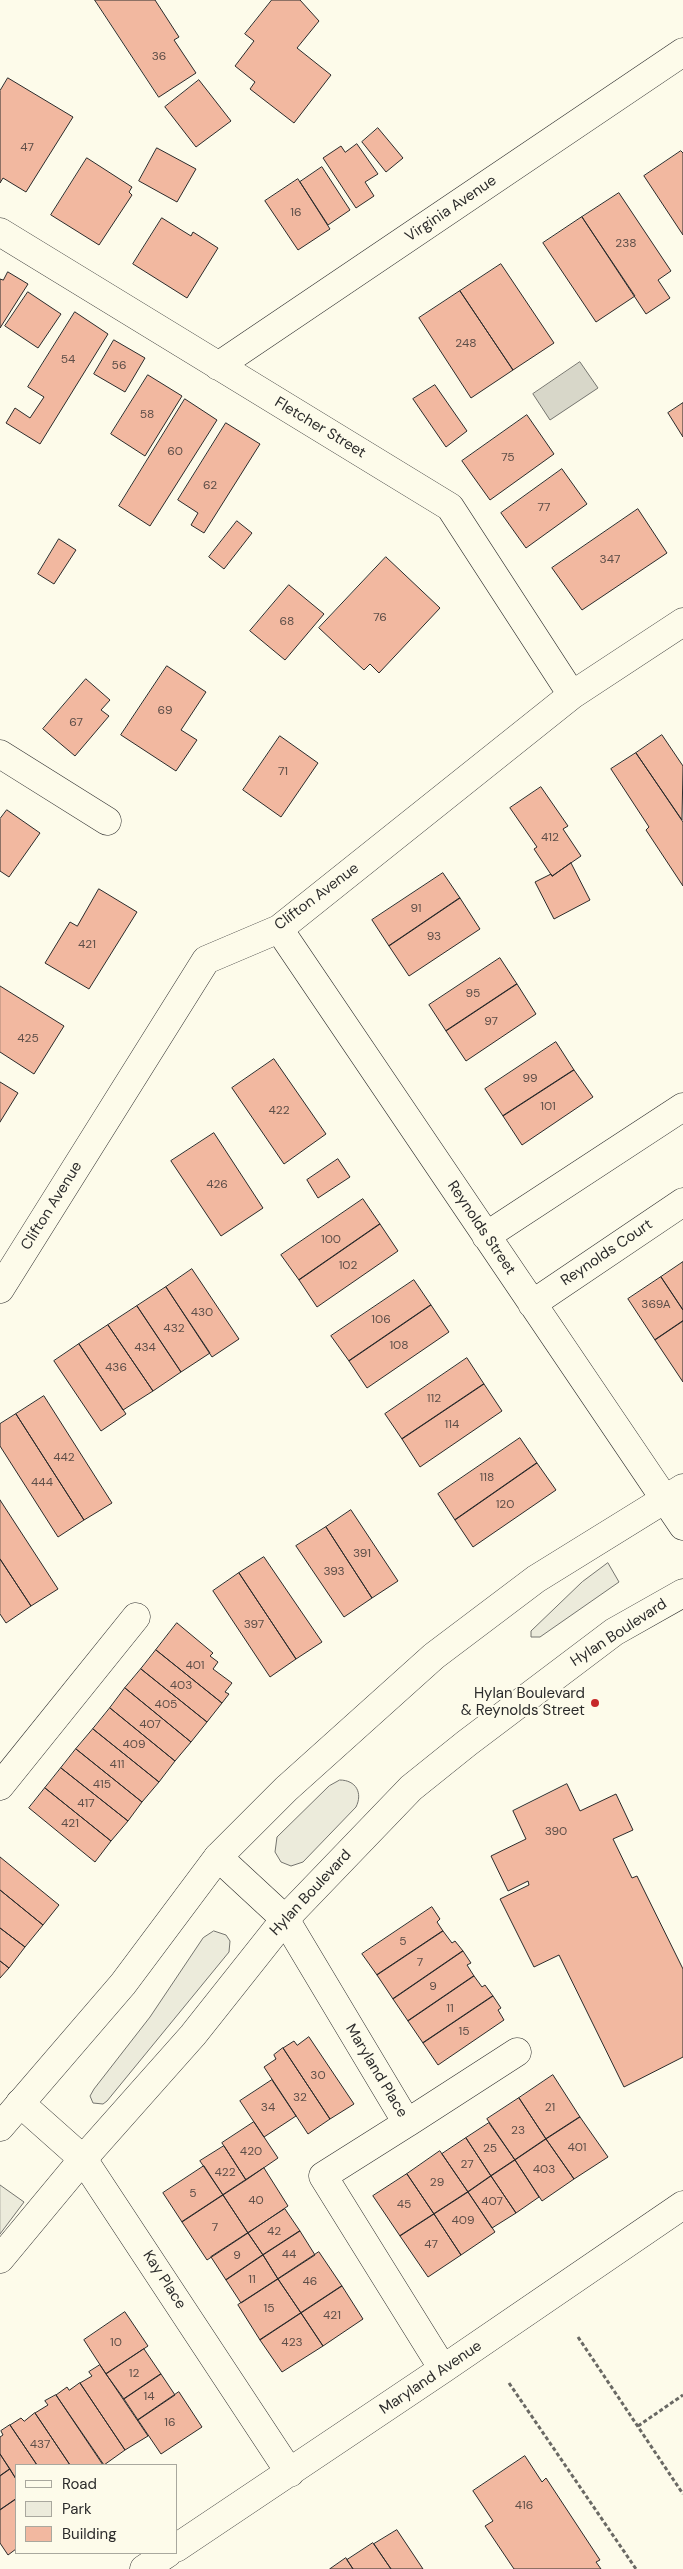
<!DOCTYPE html>
<html>
<head>
<meta charset="utf-8">
<style>
	body { margin:0 }
	#map { position:relative; width:683px; height:2569px; overflow:hidden; background:#fdfbea; font-family:"DM Sans",sans-serif }
	canvas { display:block }
	.legend { position:absolute; left:15px; top:2464px; width:162px; height:90px; box-sizing:border-box; background:#fdfbea; border:1px solid #a9a89e; margin:0; padding:6px 9px; list-style:none; font-size:15px; color:#2b2b2b }
	.legend li { display:flex; align-items:center; gap:10px; height:25px }
	.legend b { width:25px; border:1px solid #a9a89e }
</style>
</head>
<body>
<div id="map">
<canvas width="683" height="2569"></canvas>
<ul class="legend">
<li><b style="height:6px;background:#fdfbea"></b>Road</li>
<li><b style="height:14px;background:#ecebdb"></b>Park</li>
<li><b style="height:14px;background:#f2b8a0"></b>Building</li>
</ul>
</div>
<script>
const g = document.querySelector('canvas').getContext('2d');
g.lineJoin = 'round';
function paint(path, color) { g.fillStyle = color; g.fill(path, 'evenodd'); }
function trace(path, color, width, dash) { g.strokeStyle = color; g.lineWidth = width; g.lineCap = dash ? 'butt' : 'round'; g.setLineDash(dash || []); g.stroke(path); }
function label(font, color, halo, rows, align = 'center') {
  g.font = font + ' "DM Sans",sans-serif'; g.lineWidth = 4; g.setLineDash([]); g.textBaseline = 'middle'; g.strokeStyle = halo; g.fillStyle = color; for (const [text, x, y, turn = 0] of rows) {
    g.save(); g.translate(x, y); g.rotate((+turn || 0) * Math.PI / 180); g.textAlign = isNaN(turn) ? turn : align; if (halo) g.strokeText(text, 0, 0); g.fillText(text, 0, 0); g.restore();
  }
}
const green = new Path2D(`
	M608 1563 619 1582 540 1637H531V1631L582 1582Z
	M340 1780C356 1780 363 1793 356 1807L303 1862 291 1866 281 1862 275 1852 277 1837 329 1786Z
	M214 1931 226 1935 230 1941 229 1952 107 2101 103 2104 93 2103 90 2096 94 2089 150 2017 203 1938Z
	M0 2185 24 2202 0 2234Z`);
paint(green, '#ecebdb');
trace(green, '#74746e', 1);
const water = new Path2D(`
	M580 362 598 388 550 420 533 394Z`);
paint(water, '#d8d7c9');
trace(water, '#74746e', 1);
const building = new Path2D(`
	M95 0H155L179 37 174 40 196 73 159 97Z
	M272 0H300L319 21 297 48 331 75 294 123 250 89 255 82 235 66 254 41 245 34Z
	M8 78 73 117 26 192 3 178 0 183V91Z
	M199 80 231 121 196 147 165 107Z
	M378 128 403 158 386 172 362 142Z
	M357 144 378 174 365 182 374 196 356 208 323 158 341 146 345 152Z
	M157 148 196 169 177 202 139 181Z
	M681 151 683 153V235L644 176Z
	M87 158 132 187 129 192 132 195 99 245 51 215Z
	M322 167 350 210 328 225 300 182Z
	M298 179 330 229 298 250 265 201Z
	M619 193 671 271 658 280 670 298 646 314 582 217Z
	M582 217 635 296 596 322 543 243Z
	M162 218 191 236 193 232 218 248 187 298 133 264Z
	M501 264 554 343 513 370 460 291Z
	M8 272 28 284 0 328V279L3 280Z
	M460 291 513 370 471 398 419 318Z
	M28 292 61 314 38 348 5 326Z
	M75 312 108 334 40 444 6 423 15 408 30 418 44 397 28 387Z
	M114 340 145 358 125 392 94 374Z
	M148 375 182 396 145 456 111 434Z
	M435 385 467 431 446 447 413 399Z
	M185 399 217 420 150 526 119 506Z
	M683 403V437L668 413Z
	M527 415 554 454 490 500 462 461Z
	M226 423 260 444 204 533 191 525 198 513 178 500Z
	M562 469 587 504 526 548 501 513Z
	M638 509 667 553 582 610 552 568Z
	M237 521 252 533 224 569 209 557Z
	M59 539 76 550 54 584 38 574Z
	M386 557 440 608 379 673 370 664 364 670 319 628Z
	M289 585 324 614 285 660 250 631Z
	M167 666 206 692 181 730 197 740 176 771 121 735Z
	M86 679 110 700 101 710 109 716 75 756 43 729Z
	M662 735 683 766 682 820 636 753Z
	M280 736 318 763 281 817 243 790Z
	M636 753 683 822V886L646 830 649 827 611 769Z
	M541 787 568 826 563 829 581 856 552 876 534 849 537 847 510 808Z
	M7 810 40 833 9 877 0 871V819Z
	M571 863 590 900 554 919 535 882 551 874 552 876Z
	M443 873 460 898 389 946 372 920Z
	M99 889 137 912 89 989 45 963 70 922 77 926Z
	M460 898 480 929 409 976 389 946Z
	M500 958 517 984 446 1031 429 1005Z
	M517 984 536 1014 466 1061 446 1031Z
	M0 986 64 1026 34 1074 0 1052Z
	M556 1042 574 1070 503 1116 485 1089Z
	M274 1059 326 1134 284 1164 232 1088Z
	M574 1070 593 1097 522 1145 503 1116Z
	M0 1082 18 1093 0 1122Z
	M214 1133 263 1208 221 1236 171 1161Z
	M338 1159 350 1177 318 1198 307 1180Z
	M363 1199 380 1224 299 1280 281 1255Z
	M380 1224 398 1251 317 1307 299 1280Z
	M683 1262V1310L661 1277Z
	M192 1269 239 1339 212 1357 166 1287Z
	M661 1277 683 1310V1321L655 1340 628 1299Z
	M414 1280 431 1305 349 1361 331 1336Z
	M166 1287 210 1353 181 1372 137 1306Z
	M431 1305 449 1332 367 1388 349 1361Z
	M137 1306 181 1372 153 1391 108 1325Z
	M683 1321V1382L655 1340Z
	M108 1325 153 1391 123 1410 79 1344Z
	M79 1344 126 1414 101 1431 54 1361Z
	M467 1358 484 1384 402 1439 385 1414Z
	M484 1384 502 1411 420 1467 402 1439Z
	M44 1396 112 1503 84 1520 16 1414Z
	M16 1414 84 1520 58 1537 0 1446V1424Z
	M520 1438 537 1463 455 1520 438 1494Z
	M537 1463 556 1490 473 1547 455 1520Z
	M0 1500 58 1589 31 1606 0 1559Z
	M351 1510 398 1581 372 1598 326 1527Z
	M326 1527 372 1598 344 1617 296 1546Z
	M264 1557 322 1642 296 1659 239 1573Z
	M0 1559 31 1606 6 1623 0 1614Z
	M239 1573 296 1659 270 1677 213 1591Z
	M177 1623 213 1653 210 1656 218 1662 213 1669 232 1683 225 1692 229 1694 222 1703 156 1650Z
	M156 1650 222 1703 207 1722 141 1669Z
	M141 1669 207 1722 191 1742 125 1688Z
	M125 1688 191 1742 175 1761 110 1708Z
	M110 1708 175 1761 159 1782 93 1729Z
	M93 1729 159 1782 142 1802 76 1749Z
	M76 1749 142 1802 128 1821 61 1768Z
	M61 1768 128 1821 111 1841 45 1788Z
	M567 1784 580 1811 616 1794 633 1830 613 1839 632 1878 637 1876 683 1969V2057L624 2087 559 1955 534 1967 500 1899 529 1885 528 1881 508 1891 491 1856 526 1839 513 1811Z
	M45 1788 111 1841 95 1862 29 1808Z
	M0 1857 59 1905 43 1925 0 1890Z
	M0 1890 43 1925 25 1947 0 1928Z
	M432 1907 440 1919 437 1922 443 1931 377 1975 362 1954Z
	M0 1928 25 1947 9 1968 0 1961Z
	M443 1931 452 1943 455 1941 463 1951 393 1999 377 1975Z
	M463 1951 471 1963 467 1965 474 1976 408 2021 393 1999Z
	M0 1961 9 1968 0 1978Z
	M474 1976 482 1987 485 1985 493 1996 423 2043 408 2021Z
	M493 1996 501 2008 498 2010 504 2020 438 2065 423 2043Z
	M309 2037 354 2104 330 2119 283 2048 294 2041 297 2045Z
	M283 2048 330 2119 308 2134 264 2067 276 2059 274 2055Z
	M553 2075 580 2117 546 2139 519 2098Z
	M272 2080 296 2116 264 2137 240 2101Z
	M519 2098 546 2139 515 2160 487 2119Z
	M580 2117 608 2157 574 2179 546 2139Z
	M254 2122 278 2158 246 2180 222 2143Z
	M489 2123 515 2160 491 2176 466 2138Z
	M466 2138 491 2176 468 2192 442 2154Z
	M546 2139 574 2179 542 2201 515 2160Z
	M224 2146 246 2180 223 2195 200 2161Z
	M440 2151 468 2192 434 2214 407 2174Z
	M515 2160 539 2197 516 2213 491 2176Z
	M204 2166 223 2195 182 2222 163 2193Z
	M264 2168 288 2206 248 2233 223 2195Z
	M407 2174 434 2214 400 2236 373 2196Z
	M491 2176 516 2213 492 2228 468 2192Z
	M468 2192 495 2232 461 2255 434 2214Z
	M223 2195 248 2233 207 2260 182 2222Z
	M285 2209 300 2231 263 2255 248 2233Z
	M434 2214 461 2255 428 2277 400 2236Z
	M300 2231 315 2255 278 2279 263 2255Z
	M248 2233 263 2255 226 2280 211 2257Z
	M319 2252 342 2286 301 2313 278 2279Z
	M263 2255 278 2279 241 2303 226 2280Z
	M278 2279 301 2313 260 2340 238 2305Z
	M342 2286 363 2319 323 2346 301 2313Z
	M125 2312 148 2346 106 2374 84 2340Z
	M301 2313 323 2346 282 2372 260 2340Z
	M144 2349 161 2374 124 2399 106 2374Z
	M100 2365 148 2436 125 2450 80 2383 92 2376 89 2372Z
	M161 2374 175 2395 138 2420 124 2399Z
	M80 2383 125 2450 104 2465 56 2395 67 2387 69 2390Z
	M179 2392 202 2427 161 2454 138 2420Z
	M56 2395 103 2465H70L35 2413 48 2405 45 2401Z
	M35 2413 70 2465H37L10 2425 21 2418 24 2421Z
	M10 2425 37 2465H16V2479L0 2454V2437L3 2435 1 2431Z
	M0 2454 10 2469 0 2476Z
	M525 2456 542 2482 546 2478 600 2560 596 2562 601 2569H514L485 2526 493 2521 473 2491Z
	M10 2469 16 2479V2499L0 2510V2476Z
	M16 2499V2549L8 2555 0 2543V2510Z
	M397 2530 423 2569H391L374 2544Z
	M373 2543 391 2569H353L347 2560Z
	M346 2558 353 2569H330Z`);
paint(building, '#f2b8a0');
trace(building, '#2b2b2b', 1);
const minor = new Path2D(`
	M0 232 450 507 572 695
	M218 366 683 52
	M0 754 107 821
	M279 929 683 1526
	M486 1236 683 1107
	M0 1289 206 960 279 929 572 695 683 622
	M532 1304 683 1202
	M0 1786 136 1617
	M218 1857 285 1919 407 2123 323 2176 443 2369
	M20 2103 83 2159 290 2473
	M407 2123 517 2052
	M176 2548 443 2369 683 2205
	M144 2569 168 2553`);
const major = new Path2D(`
	M0 2127 123 1984 218 1857 286 1789 434 1656 536 1579 683 1488
	M0 2259 83 2159 193 2035 285 1919 411 1788 467 1743 614 1632 683 1593`);
trace(minor, '#2b2b2b', 29);
trace(major, '#2b2b2b', 29);
trace(new Path2D(`
	M578 2337 683 2494
	M509 2383 636 2569
	M638 2426 683 2395`), '#6a6964', 3, [4, 2.5]);
trace(minor, '#fdfbea', 28);
trace(major, '#fdfbea', 28);
for (const [x, y, r, color] of [
	[595,1703,5,"#c62828"]
]) { const dot = new Path2D(); dot.arc(x, y, r, 0, 2 * Math.PI); g.fillStyle = color; g.fill(dot); trace(dot, '#fdfbea', 2); }
label('12px', '#5d4e48', null, [
	["36",159,57],
	["47",27,148],
	["16",296,213],
	["238",626,244],
	["248",466,344],
	["54",68,360],
	["56",119,366],
	["58",147,415],
	["60",175,452],
	["75",508,458],
	["62",210,486],
	["77",544,508],
	["347",610,560],
	["76",380,618],
	["68",287,622],
	["69",165,711],
	["67",76,723],
	["71",283,772],
	["412",550,838],
	["91",416,909],
	["93",434,937],
	["421",87,945],
	["95",473,994],
	["97",491,1022],
	["425",28,1039],
	["99",530,1079],
	["101",548,1107],
	["422",279,1111],
	["426",217,1185],
	["100",331,1240],
	["102",348,1266],
	["369A",656,1305],
	["430",202,1313],
	["106",381,1320],
	["432",174,1329],
	["108",399,1346],
	["434",145,1348],
	["436",116,1368],
	["112",434,1399],
	["114",452,1425],
	["442",64,1458],
	["118",487,1478],
	["444",42,1483],
	["120",505,1505],
	["391",362,1554],
	["393",334,1572],
	["397",254,1625],
	["401",195,1666],
	["403",181,1686],
	["405",166,1705],
	["407",150,1725],
	["409",134,1745],
	["411",117,1765],
	["415",102,1785],
	["417",86,1804],
	["421",70,1824],
	["390",556,1832],
	["5",403,1942],
	["7",420,1963],
	["9",433,1987],
	["11",450,2009],
	["15",464,2032],
	["30",318,2076],
	["32",300,2098],
	["34",268,2108],
	["21",550,2108],
	["23",518,2131],
	["401",577,2148],
	["25",490,2149],
	["420",251,2152],
	["27",467,2165],
	["403",544,2170],
	["422",225,2173],
	["29",437,2183],
	["5",193,2194],
	["40",256,2201],
	["407",492,2202],
	["45",404,2205],
	["409",463,2221],
	["7",215,2228],
	["42",274,2232],
	["47",431,2245],
	["44",289,2255],
	["9",237,2256],
	["11",252,2280],
	["46",310,2282],
	["15",269,2309],
	["421",332,2316],
	["10",116,2343],
	["423",292,2343],
	["12",134,2374],
	["14",149,2397],
	["16",170,2423],
	["437",40,2445],
	["416",524,2506]
]);
label('15px', '#2b2b2b', '#fdfbea', [
	["Virginia Avenue",451,209,-34],
	["Fletcher Street",320,428,31],
	["Clifton Avenue",317,897,-37],
	["Clifton Avenue",52,1206,-58],
	["Reynolds Street",481,1228,56],
	["Reynolds Court",607,1253,-34],
	["Hylan Boulevard",619,1633,-33],
	["Hylan Boulevard",311,1893,-47],
	["Maryland Place",376,2071,59],
	["Kay Place",164,2280,57],
	["Maryland Avenue",431,2378,-34]
]);
label('15px', '#2b2b2b', '#fdfbea', [
	["Hylan Boulevard",585,1694],
	["& Reynolds Street",585,1711]
], 'right');
</script>
</body>
</html>
